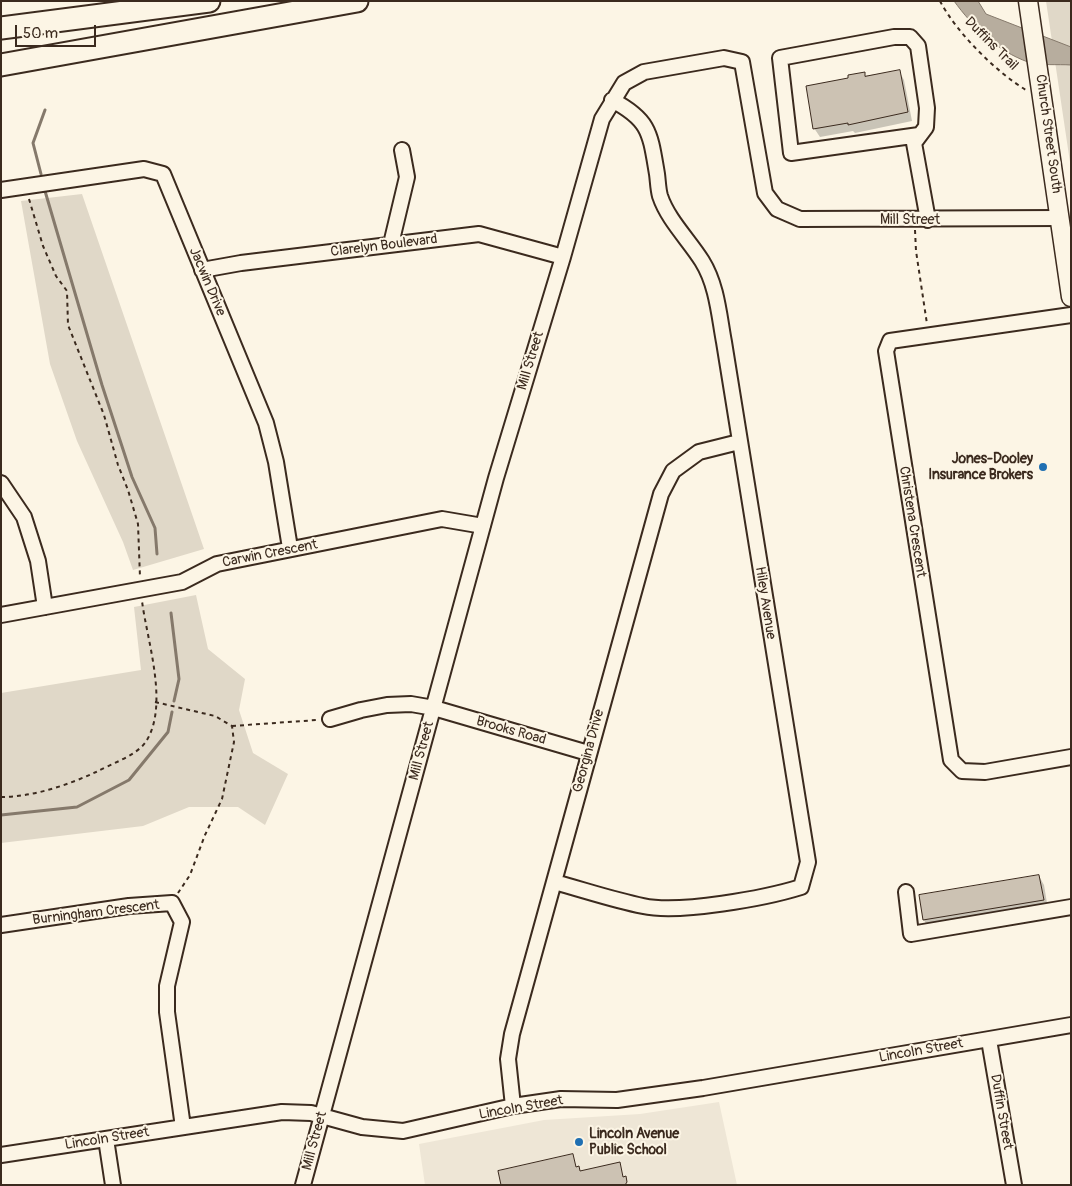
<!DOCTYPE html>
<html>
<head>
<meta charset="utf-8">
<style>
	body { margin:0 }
	#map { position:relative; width:1072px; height:1186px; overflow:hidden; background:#fcf5e5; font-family:Pangolin,sans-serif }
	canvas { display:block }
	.frame { position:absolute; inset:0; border:2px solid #3b2a1e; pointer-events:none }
	.scale { position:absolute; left:15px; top:25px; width:81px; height:22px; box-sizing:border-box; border:2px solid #3b2a1e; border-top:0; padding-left:6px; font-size:15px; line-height:18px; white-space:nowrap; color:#3b2a1e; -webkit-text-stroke:4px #fcf5e5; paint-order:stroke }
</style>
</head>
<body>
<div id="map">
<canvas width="1072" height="1186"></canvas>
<div class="frame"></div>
<div class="scale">50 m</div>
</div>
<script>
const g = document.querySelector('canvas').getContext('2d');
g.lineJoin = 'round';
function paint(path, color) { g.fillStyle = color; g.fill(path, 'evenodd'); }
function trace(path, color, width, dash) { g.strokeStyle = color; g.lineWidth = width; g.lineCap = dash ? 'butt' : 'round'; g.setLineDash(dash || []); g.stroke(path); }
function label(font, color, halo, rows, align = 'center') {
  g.font = font + ' Pangolin,sans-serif'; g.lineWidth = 4; g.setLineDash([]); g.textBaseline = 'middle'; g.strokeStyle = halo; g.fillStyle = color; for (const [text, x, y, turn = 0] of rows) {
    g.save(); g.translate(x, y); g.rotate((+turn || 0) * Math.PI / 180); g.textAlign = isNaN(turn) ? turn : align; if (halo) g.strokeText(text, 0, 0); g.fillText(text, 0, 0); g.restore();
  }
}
paint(new Path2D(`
	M719 1102 737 1185H425L419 1144 544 1120 640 1114Z`), '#eee6d6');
paint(new Path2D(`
	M1046 1H1071V169Z
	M82 194 204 549 133 570 123 542 77 441 50 364 21 201Z
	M196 595 208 649 245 679 239 710 253 753 288 774 265 825 238 807H189L143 826 1 843V693L141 670 134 607Z`), '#e0d8c8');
const water = new Path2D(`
	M954 1H978L986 14 1071 47V65C1058 64 1040 66 1028 62 997 51 973 27 954 1Z`);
paint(water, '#b7ad9e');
trace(water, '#85796b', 1);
paint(new Path2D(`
	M899 71 904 80 912 121 855 133 853 131 820 137 814 128 850 79 864 74 866 77Z
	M1039 876 1044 885 1048 909 929 929 924 920 921 896Z`), '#0003');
trace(new Path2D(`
	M41 174 33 143 45 110
	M45 191 102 385 132 477 155 528 157 554
	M171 613 179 679 174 701
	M1 815 77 807 129 780 168 732 172 712`), '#85796b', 3);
const building = new Path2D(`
	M900 70 908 112 848 125V123L813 129 806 86 848 78V75L865 72V76Z
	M1039 875 1044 900 923 920 919 895Z
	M573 1154 576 1167 579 1166 580 1171 620 1162 623 1177 626 1176 627 1182 625 1185H501L498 1171Z`);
paint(building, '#ccc2b3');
trace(building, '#3b2a1e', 1);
const minor = new Path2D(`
	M919 135 791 153 780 58 894 37H910L918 46 927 108 926 127 914 143 928 220
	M1 190 144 169 163 174 266 423 276 462 290 548
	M391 244 407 177 402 150
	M202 270 241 263 479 234 563 257
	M1071 315 890 341 886 351 951 760 962 771 985 772 1071 757
	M1 483 24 517 38 561 45 607
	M1 615 182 582 217 564 442 519 483 526
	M330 719 361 710 387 705 411 704 434 708 588 753
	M554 882C584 890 613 900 643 906 679 914 766 898 801 887L808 862 724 342C719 315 717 285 702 261 689 240 668 220 660 196 658 189 658 181 657 174 650 133 650 120 612 100
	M906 892 911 934 1071 907
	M1 925 129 906 172 903 182 922 167 986V1012L183 1127
	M989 1040 1014 1185
	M513 1106 508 1059 512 1034 661 494 673 471 699 452 739 442
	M106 1139 113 1185
	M1 1155 282 1112 311 1113 362 1127 403 1131 513 1106 561 1099 617 1100 703 1088 1071 1025
	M303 1185 496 478 563 257 602 119 624 83 644 72 724 58 742 62 765 193 777 209 800 219 1060 218`);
const major = new Path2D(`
	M1028 1 1071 297`);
const highway = new Path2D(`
	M1 28 209 1
	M1 65 357 1`);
trace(minor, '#3b2a1e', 18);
trace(major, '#3b2a1e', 21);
trace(highway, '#3b2a1e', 25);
trace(new Path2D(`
	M940 1C956 32 996 72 1026 90
	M29 199 43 246 56 276 67 291 68 325 104 415 118 465 128 490 138 524 140 577
	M915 230 916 251 927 324
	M155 702 215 716 232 726 234 742 222 799 205 835 190 875 178 893
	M232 726 317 720
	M1 797C33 797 68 785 96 772 111 764 135 756 145 743 170 707 147 641 142 601`), '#3b2a1e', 2, [4, 4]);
trace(minor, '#fcf5e5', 14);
trace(major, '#fcf5e5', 18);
trace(highway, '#fcf5e5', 21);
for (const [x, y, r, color] of [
	[1043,467,5,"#1f6fb2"],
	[579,1142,5,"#1f6fb2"]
]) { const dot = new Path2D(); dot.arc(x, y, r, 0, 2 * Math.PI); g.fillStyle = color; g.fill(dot); trace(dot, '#fcf5e5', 2); }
label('14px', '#3b2a1e', '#fcf5e5', [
	["Duffins Trail",991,44,45],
	["Church Street South",1048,134,82],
	["Mill Street",910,220],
	["Clarelyn Boulevard",384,246,-7],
	["Jacwin Drive",207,282,67],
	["Mill Street",531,361,-73],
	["Christena Crescent",912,522,81],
	["Carwin Crescent",270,554,-11],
	["Hiley Avenue",765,603,81],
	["Brooks Road",511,731,16],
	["Mill Street",422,751,-75],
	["Georgina Drive",589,751,-75],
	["Burningham Crescent",96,913,-7],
	["Lincoln Street",921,1051,-10],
	["Lincoln Street",521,1108,-10],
	["Duffin Street",1001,1112,80],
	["Lincoln Street",107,1139,-9],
	["Mill Street",315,1141,-75]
]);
label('bold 14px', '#3b2a1e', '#fcf5e5', [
	["Jones-Dooley",1033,459],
	["Insurance Brokers",1033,475],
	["Lincoln Avenue",589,1134,"left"],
	["Public School",589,1150,"left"]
], 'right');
</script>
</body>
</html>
